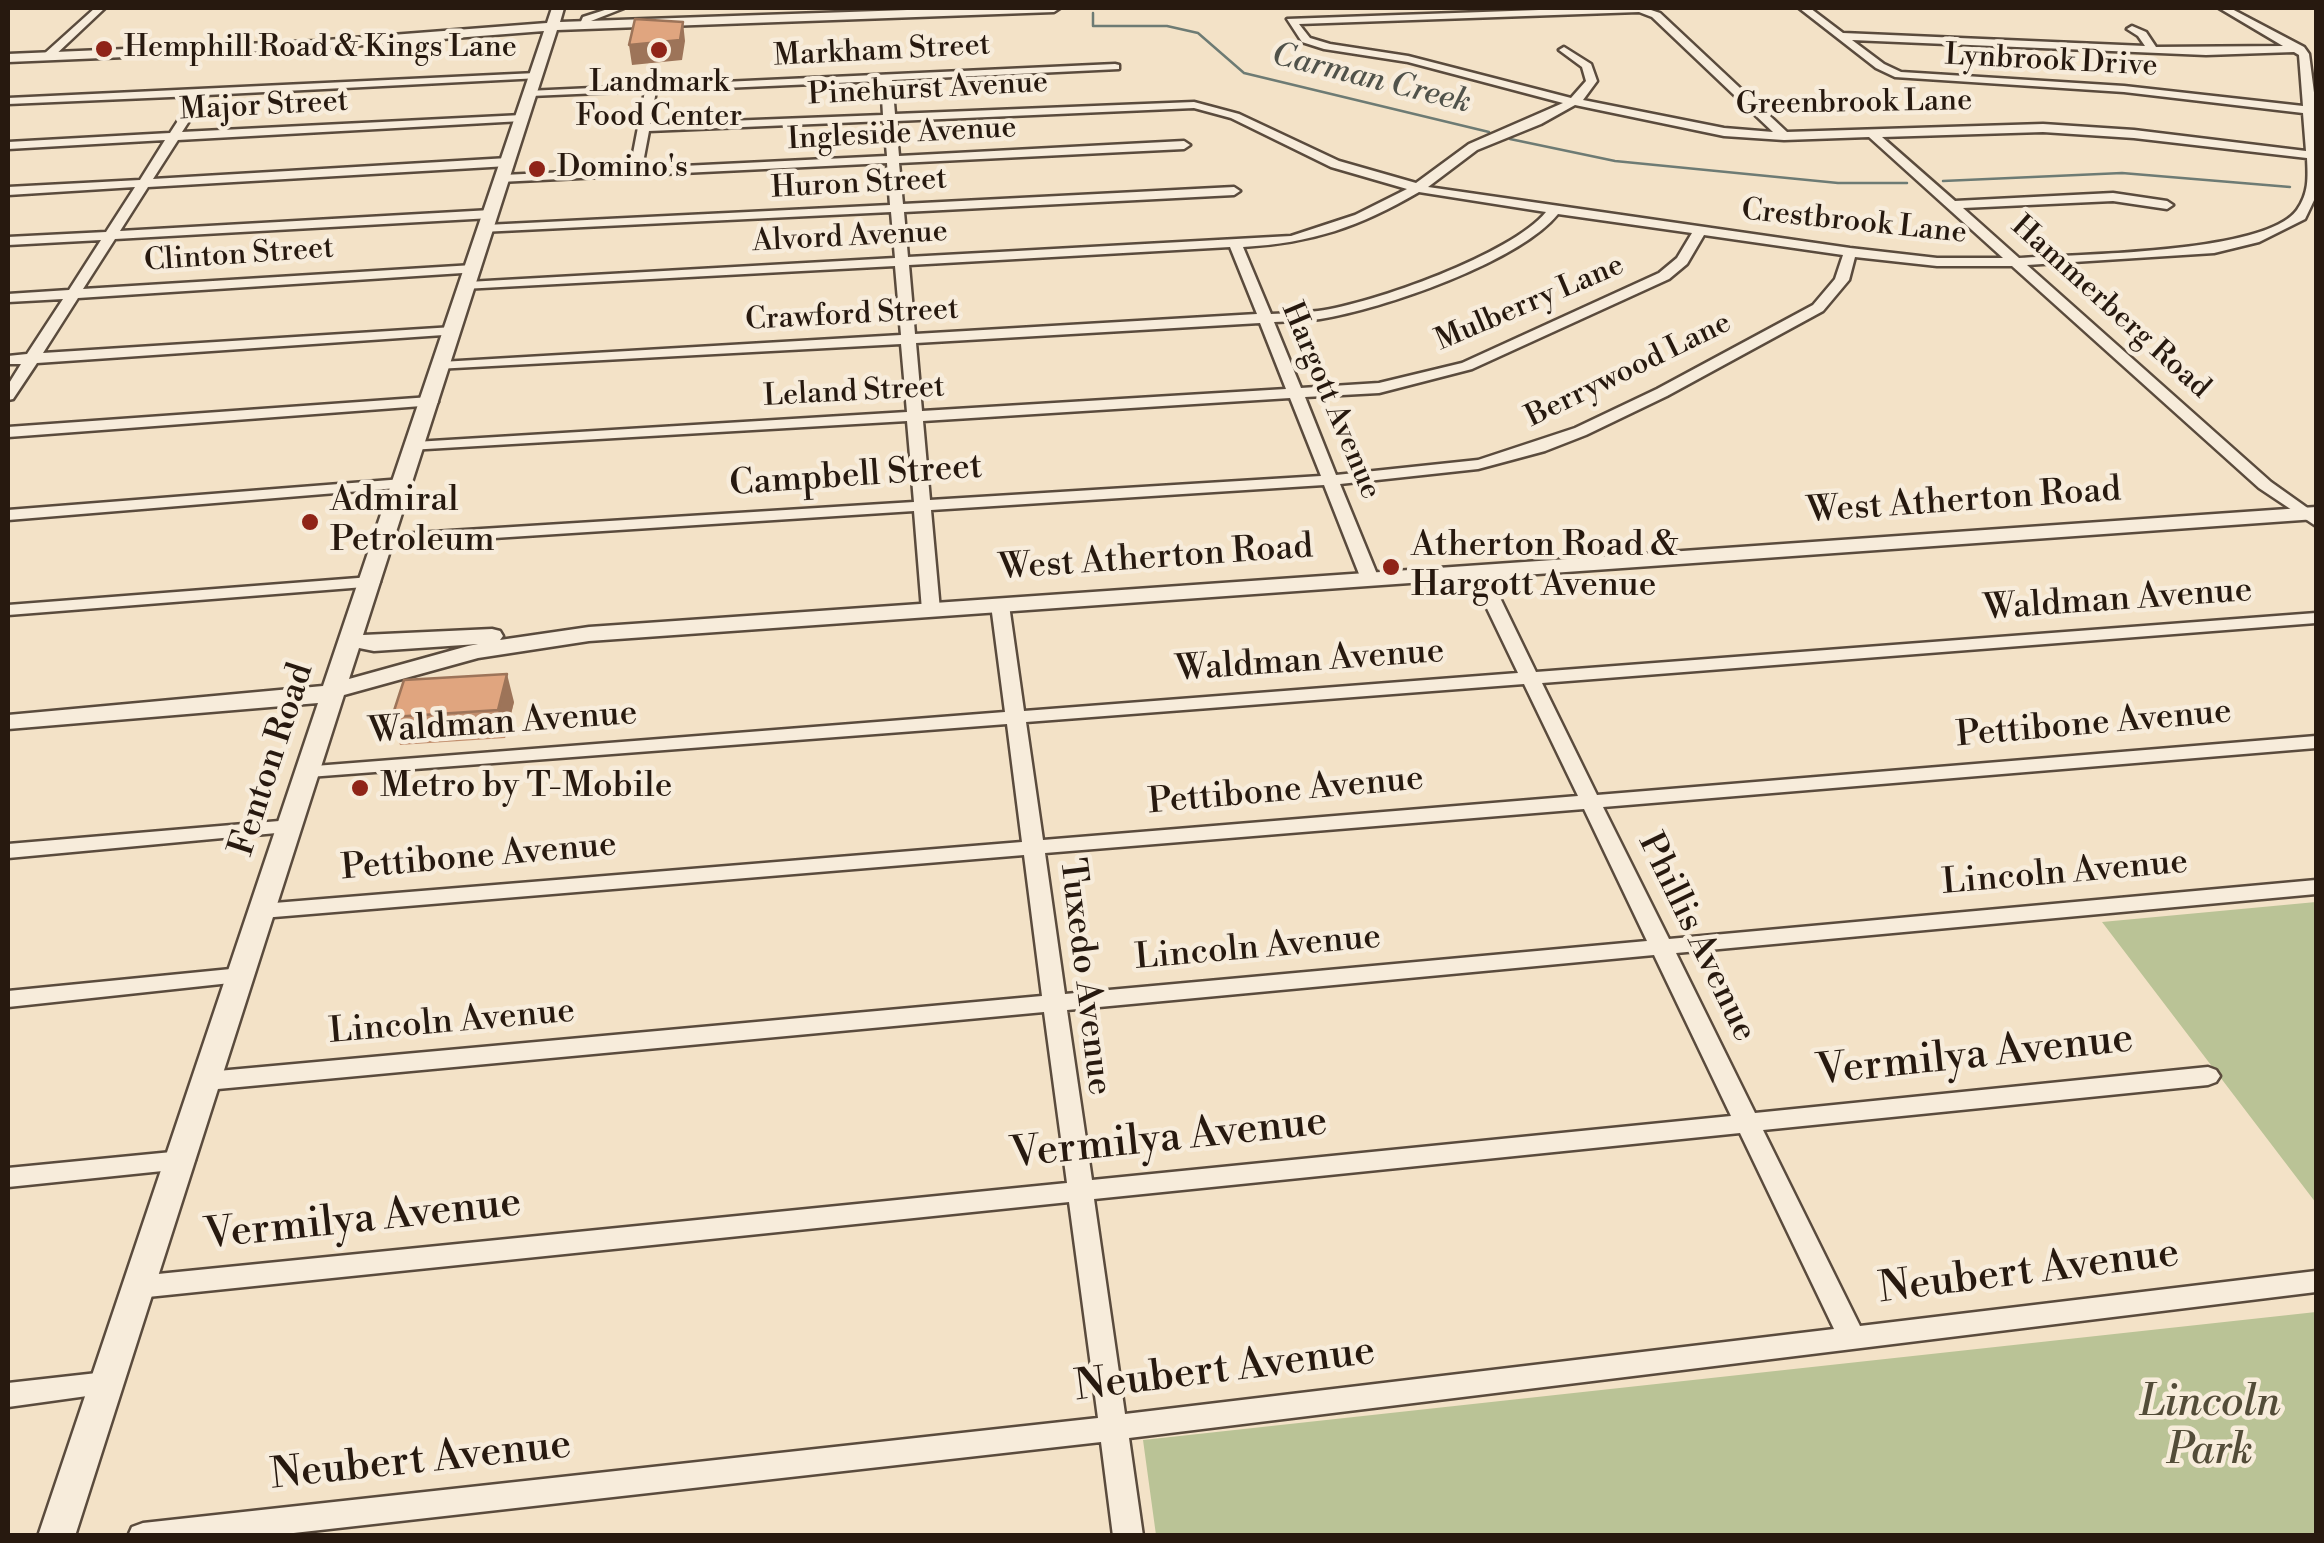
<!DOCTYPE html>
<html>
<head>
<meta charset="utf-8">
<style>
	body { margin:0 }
	#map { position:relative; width:2324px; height:1543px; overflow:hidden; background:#f3e2c7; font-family:"Libre Bodoni",serif }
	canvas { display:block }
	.frame { position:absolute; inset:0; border:10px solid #27190f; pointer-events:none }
</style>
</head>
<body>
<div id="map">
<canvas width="2324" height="1543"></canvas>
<div class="frame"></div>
</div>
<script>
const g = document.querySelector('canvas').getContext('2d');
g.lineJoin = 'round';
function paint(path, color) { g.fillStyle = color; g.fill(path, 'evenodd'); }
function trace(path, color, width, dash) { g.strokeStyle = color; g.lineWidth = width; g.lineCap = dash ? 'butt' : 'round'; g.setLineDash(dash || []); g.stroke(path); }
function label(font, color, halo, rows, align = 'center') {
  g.font = font + ' "Libre Bodoni",serif'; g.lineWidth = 9; g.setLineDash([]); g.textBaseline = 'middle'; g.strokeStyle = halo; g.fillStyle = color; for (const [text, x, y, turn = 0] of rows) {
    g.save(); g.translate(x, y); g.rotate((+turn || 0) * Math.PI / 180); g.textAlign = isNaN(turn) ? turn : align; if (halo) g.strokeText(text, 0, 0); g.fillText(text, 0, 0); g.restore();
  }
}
paint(new Path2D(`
	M2316 902V1203L2102 922Z
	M2316 1312V1535H1156L1143 1440Z`), '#bac396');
trace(new Path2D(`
	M1093 13V26H1167L1198 33 1244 73 1489 132
	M1510 139 1615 161 1838 183H1907
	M1943 181 2122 173 2290 187`), '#6d7b74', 2.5);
const minor = new Path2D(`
	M95 8H105L52 58H44V54Z
	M611 8H624L591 21 588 28 579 26 583 17Z
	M1595 8H1645L1660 13 1787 132 2043 124 2134 130 2306 151 2303 113 2124 92 1895 77 1876 68 1799 8H1810L1843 33 2145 46 2138 36 2127 29 2132 26 2146 32 2156 47 2283 46 2219 8H2230L2304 47 2309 54 2316 108V196L2305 219 2259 242 2214 253 2027 265 2271 482 2316 514V526L2259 488 2012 266H1937L1855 257 1849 280 1823 311 1667 396 1586 435 1545 451 1478 469 1340 484 1379 579 1370 584 1361 579 1324 485 931 510 940 610 931 615 922 610 914 511 385 545 376 540 385 535 914 502 907 421 409 450 407 447 415 442 907 412 901 344 436 369 434 366 441 362 901 335 895 266 463 289 461 286 468 282 895 258 891 212 481 232 479 229 486 225 890 205 887 163 499 182V176L503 175 630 169 645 91 531 96 525 93 527 91 1115 64 1119 65V69L892 80 895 114 1194 102 1239 114 1339 161 1416 183 1469 144 1563 103 1408 62 1324 49 1302 42 1287 19ZM1639 12 1652 17 1773 132 1724 128 1583 100 1597 81 1591 64 1564 47 1559 50 1582 67 1586 81 1571 98 1408 56 1330 44 1310 38 1299 24ZM1852 40 2206 55 2294 52 2299 55 2303 106 2124 86 1901 72 1884 64ZM881 81 883 115 650 124 656 91ZM1575 105 1724 136 1784 140 1869 137 2003 258H1937L1850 248 1428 187 1477 150 1541 124ZM1194 108 1231 118 1331 167 1407 189 1355 215 1291 236 908 257 904 212 1234 195 1240 191 1234 187 903 204 899 163 1184 149 1190 145 1184 141 899 156 896 121ZM884 121 887 156 642 168 649 131ZM2043 132 2134 138 2307 158C2308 178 2309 193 2297 210 2265 254 2075 254 2019 258L1963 208 2113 201 2167 209 2173 205 2167 201 2113 193 1955 201 1882 137ZM1419 192 1546 212C1512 254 1372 304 1318 311 1302 313 1286 313 1271 314L1243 247C1312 243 1359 227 1419 192ZM1558 214 1692 233 1677 258 1659 273 1462 363 1379 383 1301 388 1274 322C1289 321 1305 321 1320 319 1383 309 1519 262 1558 214ZM1704 235 1843 255 1835 279 1813 305 1657 389 1575 428 1478 460 1336 475 1305 397 1379 393 1472 369 1669 279 1687 264ZM1230 247 1257 314 915 334 909 265ZM1260 323 1286 389 922 411 916 343ZM1290 398 1321 476 930 500 923 421Z
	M536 73 540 74V78L206 95 182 132 522 115 528 118 522 121 178 140 153 179 508 158 514 162 508 166 148 187 120 231 491 210 497 214 491 218 115 239 83 289 473 265 480 269 478 272 78 298 43 353 453 327 458 328V334L37 363 13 399 8 400V385L21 364H8V356L27 354 63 299 8 302V294L69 290 101 240 8 245V237L106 232 135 187 8 195V187L140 180 165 140 8 149V142L170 133 194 96 8 104V98Z
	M430 397 438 402 435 405 8 437V427Z
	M403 479 409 481V487L8 520V510Z
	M1478 566 1487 571 1536 672 2316 613V623L1542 683 1597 795 2316 736V748L1603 807 1669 939 2316 880V894L1676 953 1755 1113 2208 1067 2216 1070 2220 1076 2216 1082 2208 1085 1763 1130 1860 1326 2316 1271V1292L1129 1438 1143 1536H1113L1101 1442 267 1536H128L132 1527 143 1523 1098 1418 1069 1202 138 1298 129 1295 125 1287 129 1279 138 1276 1067 1183 1044 1012 207 1090 199 1087 195 1081 199 1075 207 1072 1042 996 1024 855 262 918 251 911 262 904 1022 842 1007 724 309 777 299 771 302 767 1005 712 991 605 1000 600 1009 605 1024 711 1518 673 1469 571ZM1524 684 1578 796 1043 840 1026 722ZM1584 809 1647 941 1065 994 1045 853ZM1654 955 1731 1116 1092 1180 1067 1010ZM1740 1133 1834 1329 1125 1414 1094 1199Z
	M371 577 377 578 380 582 377 586 8 615V605Z
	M291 820 301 826 298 831 8 858V844Z
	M241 968 249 971 252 976 249 981 8 1007V991Z
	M182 1151 191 1153 195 1160 191 1167 182 1169 8 1187V1168Z
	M106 1372 116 1376 120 1384 116 1392 8 1407V1383Z`);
const tertiary = new Path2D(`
	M552 8H564L560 22 965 8H1060L1054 12 557 30 363 635 492 629 500 631 503 636 500 640 589 627 2316 507V519L589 641 478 658 344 695 75 1536H38L318 703 8 729V715L323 686 544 31 314 49 8 62V54L314 41 547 23ZM478 644 468 646 349 679 359 648 374 651Z`);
trace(minor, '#5a4b3d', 5);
trace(tertiary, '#5a4b3d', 5);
paint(minor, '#f7ecdb');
paint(tertiary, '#f7ecdb');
paint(new Path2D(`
	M514 702 505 738 400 745 392 717Z`), '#c18e6d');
paint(new Path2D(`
	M683 22 685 41 682 60 632 65 629 45Z
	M507 674 514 702 505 738 498 710Z`), '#9d7459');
const building = new Path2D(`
	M635 19 683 22 680 40 629 45Z
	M507 674 498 710 392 717 404 680Z`);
paint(building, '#e0a57f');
trace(building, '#9d7459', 2.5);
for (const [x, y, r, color] of [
	[104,49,10,"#8f2418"],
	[659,50,10,"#8f2418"],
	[537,169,10,"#8f2418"],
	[310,522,10,"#8f2418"],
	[1391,567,10,"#8f2418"],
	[360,788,10,"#8f2418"]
]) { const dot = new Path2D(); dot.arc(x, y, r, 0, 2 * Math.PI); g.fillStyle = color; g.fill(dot); trace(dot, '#f7ecdb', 4); }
label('30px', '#27190f', '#f7ecdb', [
	["Hemphill Road & Kings Lane",124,49],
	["Landmark",659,84,"center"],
	["Food Center",659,118,"center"],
	["Domino's",557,169]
], 'left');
label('30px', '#27190f', '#f7ecdb', [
	["Markham Street",882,52,-3],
	["Lynbrook Drive",2051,62,3],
	["Pinehurst Avenue",928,90,-3],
	["Greenbrook Lane",1854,104,-1],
	["Major Street",264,107,-3],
	["Ingleside Avenue",902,135,-3],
	["Huron Street",859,185,-3],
	["Crestbrook Lane",1854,223,6],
	["Alvord Avenue",850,238,-3],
	["Clinton Street",239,256,-4],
	["Mulberry Lane",1530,304,-23],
	["Hammerberg Road",2110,308,42],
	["Crawford Street",852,316,-3],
	["Berrywood Lane",1629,371,-26],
	["Leland Street",854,393,-3],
	["Hargott Avenue",1330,401,67]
]);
label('italic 32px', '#50524a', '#f7ecdb', [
	["Carman Creek",1371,80,14]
]);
label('35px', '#27190f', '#f7ecdb', [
	["Campbell Street",856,477,-4],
	["West Atherton Road",1964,502,-4],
	["West Atherton Road",1156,559,-4],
	["Waldman Avenue",2118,601,-4],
	["Waldman Avenue",1310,662,-4],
	["Waldman Avenue",503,724,-4],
	["Pettibone Avenue",2094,725,-5],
	["Fenton Road",273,760,-72],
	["Pettibone Avenue",1286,792,-5],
	["Pettibone Avenue",479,858,-5],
	["Lincoln Avenue",2065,874,-5],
	["Phillis Avenue",1696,938,64],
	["Lincoln Avenue",1258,949,-5],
	["Tuxedo Avenue",1084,977,83],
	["Lincoln Avenue",452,1023,-5]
]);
label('35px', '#27190f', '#f7ecdb', [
	["Admiral",330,502],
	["Petroleum",330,542],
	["Atherton Road &",1411,547],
	["Hargott Avenue",1411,587],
	["Metro by T-Mobile",380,788]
], 'left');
label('42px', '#27190f', '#f7ecdb', [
	["Vermilya Avenue",1975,1057,-6],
	["Vermilya Avenue",1169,1140,-6],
	["Vermilya Avenue",363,1221,-6],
	["Neubert Avenue",2029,1273,-7],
	["Neubert Avenue",1225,1371,-7],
	["Neubert Avenue",421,1462,-6]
]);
label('italic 42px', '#534c38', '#f7ecdb', [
	["Lincoln",2210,1405],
	["Park",2210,1453]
]);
</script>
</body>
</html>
